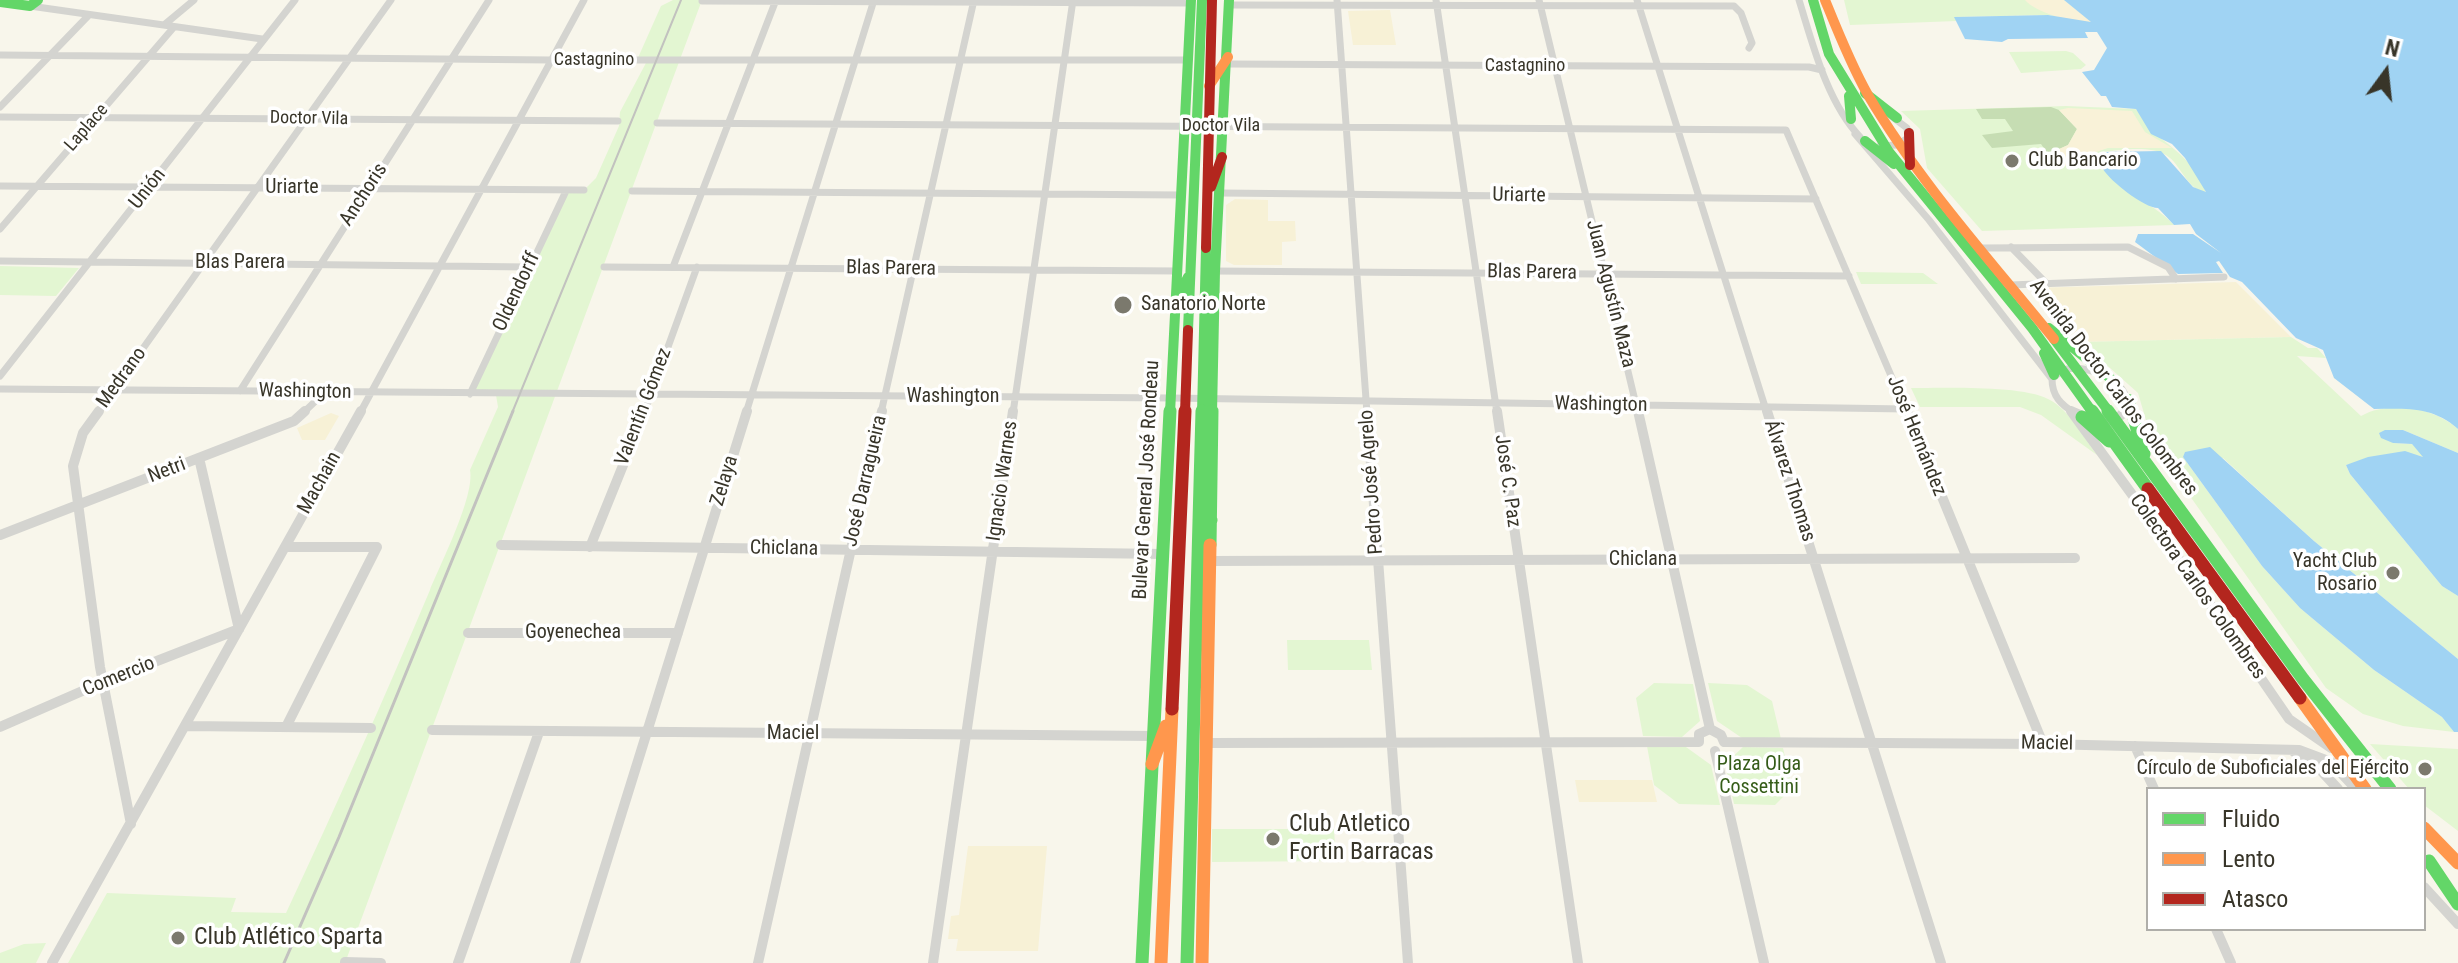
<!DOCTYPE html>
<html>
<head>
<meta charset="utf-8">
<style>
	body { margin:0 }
	#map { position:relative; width:2458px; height:963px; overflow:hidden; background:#f8f6eb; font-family:"Roboto Condensed",sans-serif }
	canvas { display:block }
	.legend { position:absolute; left:2146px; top:787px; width:280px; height:144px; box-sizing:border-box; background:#fff; border:2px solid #afaea9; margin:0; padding:10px 14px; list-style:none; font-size:24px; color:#383529 }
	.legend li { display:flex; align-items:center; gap:16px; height:40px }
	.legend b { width:40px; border:2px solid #afaea9 }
	.north { position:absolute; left:2346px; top:32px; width:80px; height:80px; -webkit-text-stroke:6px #fff; paint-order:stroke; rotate:15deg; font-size:22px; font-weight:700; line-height:32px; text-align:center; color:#383529 }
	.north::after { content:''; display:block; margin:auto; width:28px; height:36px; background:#383529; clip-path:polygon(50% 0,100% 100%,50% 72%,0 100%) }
</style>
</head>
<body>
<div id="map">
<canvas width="2458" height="963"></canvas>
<ul class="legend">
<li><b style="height:10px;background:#63d668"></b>Fluido</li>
<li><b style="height:10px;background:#ff974d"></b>Lento</li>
<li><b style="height:10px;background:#b3261e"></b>Atasco</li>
</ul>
<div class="north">N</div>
</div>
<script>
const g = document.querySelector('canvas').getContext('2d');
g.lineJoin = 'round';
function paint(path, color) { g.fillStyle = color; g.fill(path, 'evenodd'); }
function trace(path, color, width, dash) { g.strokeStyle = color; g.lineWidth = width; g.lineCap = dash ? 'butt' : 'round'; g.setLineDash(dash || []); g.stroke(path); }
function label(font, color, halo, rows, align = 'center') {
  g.font = font + ' "Roboto Condensed",sans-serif'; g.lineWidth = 7; g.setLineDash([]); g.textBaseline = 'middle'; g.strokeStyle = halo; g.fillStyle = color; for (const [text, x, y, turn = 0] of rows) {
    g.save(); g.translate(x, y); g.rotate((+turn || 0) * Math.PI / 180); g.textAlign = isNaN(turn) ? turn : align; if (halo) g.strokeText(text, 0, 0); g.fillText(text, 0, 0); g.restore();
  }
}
paint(new Path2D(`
	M1390 10 1396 45H1353L1348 11Z
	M1235 199 1268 200V221H1295L1296 241 1282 242V265H1234L1226 261V205Z
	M2236 282 2291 337 2081 342 2065 330 2033 288Z
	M331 413 339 416 325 440H302L297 428Z
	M1575 780H1652L1657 802H1579Z
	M968 846H1047L1038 951H956L958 939H948L951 916 959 915Z`), '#f7f1d6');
paint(new Path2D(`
	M673 0H702L345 963H68L107 893 236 898 231 912 286 913C336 806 384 699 430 590 441 563 475 496 470 470L498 407 496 395 470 394 566 191 584 190 596 178 619 126 620 112 647 61 637 60 661 6Z
	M1844 0H2064L2092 22 2048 15 1955 17 1957 21 1850 25Z
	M2066 51 2073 53 2086 65 2081 69 2021 73 2009 52Z
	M2066 106 2136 109C2142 116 2145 125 2151 130 2172 148 2199 165 2206 193 2187 190 2181 164 2166 155 2149 145 2121 150 2103 152L2098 156C2113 191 2150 199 2174 225L1982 231 1927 168 1920 129 1901 111Z
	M0 266 79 268 56 296 0 295Z
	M1856 272 1923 273 1938 284H1861Z
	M2291 337 2308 348H2317L2326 358 2297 356 2361 416C2390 400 2433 407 2458 429V453L2403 430H2385L2393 443 2412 444 2422 453 2423 457 2412 454 2346 465 2350 474 2442 586 2458 596V659L2314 541 2223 458 2183 457 2262 566 2300 608 2374 670 2442 717 2454 732 2403 726 2363 714 2326 688 2153 444 2138 393 2081 342Z
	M1911 388C1943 388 2022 385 2048 399 2069 409 2084 438 2097 455L2041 415 2020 407H1920Z
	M1287 640H1369L1372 670H1288Z
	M1654 683 1693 684 1700 721 1682 737 1643 736 1636 698Z
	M1708 683 1747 685 1772 701 1781 739 1742 738 1717 721Z
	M2370 744 2458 749V831L2424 805V789H2409Z
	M1647 746 1686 747 1711 765 1720 805 1679 804 1654 785Z
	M1743 747 1783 748 1792 788 1775 805 1734 804 1725 764Z
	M1212 829H1334L1336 861 1212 862Z
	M46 943 36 963H0V953L24 944Z`), '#e3f6d2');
paint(new Path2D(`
	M2051 107 2059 110 2077 129 2068 145 2048 154 2041 144 1992 148 1982 135 2013 131 2005 119H1982L1976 109Z`), '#c6ddb3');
paint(new Path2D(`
	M2025 0H2064L2092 22C2076 24 2036 13 2025 0Z
	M2068 108 2132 111 2145 132 2172 148H2108L2096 152 2097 166H2061L2048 154 2068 145 2077 129 2059 110Z`), '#f9f2d8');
paint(new Path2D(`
	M2064 0H2458V429C2432 406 2406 409 2374 409L2334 378 2323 350 2296 338 2242 282 2230 277 2219 261 2216 262 2223 273 2178 274 2135 242 2138 234H2193L2221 253 2196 234 2190 224 2174 225 2158 208C2144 208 2110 181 2103 169 2100 165 2100 160 2098 156L2103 152 2161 151 2193 187 2206 192 2185 158 2172 144 2151 134 2136 109 2112 107 2106 96H2101L2082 72 2094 70 2107 48 2097 32H2085L2088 38 2008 39 2002 42 1965 39 1954 17 2048 15 2091 22Z
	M2385 430H2403L2458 453V596L2442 586 2350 474 2346 465 2368 457 2405 451 2423 457 2412 444 2393 443 2381 438 2379 433Z
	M2210 447 2314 541 2458 659V732H2454L2442 717 2374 670 2300 608 2262 566 2183 457 2185 452Z`), '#a0d3f3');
trace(new Path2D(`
	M1337 0 1367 413
	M1436 0 1497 413
	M1539 0 1638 413
	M1637 0 1767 413
	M1799 0C1813 45 1827 102 1860 137
	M702 1 1191 3
	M1229 5 1734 6 1741 13 1752 43 1749 48
	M30 6 262 39
	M164 25 194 0
	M0 55 551 60H1189
	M1228 64 1809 67 1822 70
	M0 107 88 16
	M0 117 618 121
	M657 123 1786 130 1907 413
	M1855 134 1929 220 2052 379
	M1880 146 1897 145 1908 138 1907 128 1891 116
	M0 186 584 190
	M632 191 1182 195
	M1221 193 1816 199
	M0 229 174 27
	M2011 247 2047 284
	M1981 248 2128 247 2168 267 2176 279
	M0 261 529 267
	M604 267 1178 271
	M673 267 776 0
	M1215 271 1849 276
	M2010 285 2224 277
	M0 376 295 0
	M0 389 1171 398 1906 409
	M240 391 489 0
	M470 394 566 191
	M97 413 391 0
	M303 413 325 392
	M360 413 584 0
	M644 413 697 267
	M746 413 874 0
	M881 413 974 0
	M1013 413 1073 0
	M2075 413C2061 405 2052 396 2052 379 2055 376 2058 373 2062 371 2083 360 2142 385 2123 413`), '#d4d4d0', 7);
trace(new Path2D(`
	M99 411 83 433 73 466 100 667 131 824
	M1367 411 1408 963
	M1497 411 1578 963
	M1638 411 1710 729
	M1767 411 1941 963
	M1907 411 2043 744
	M2071 411C2089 419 2111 429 2125 411
	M2071 411 2177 556 2289 719 2331 748
	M0 535 294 421 305 411
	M501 545 1163 554
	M285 547H377L286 727
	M590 547 645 411
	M1211 561 2075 558
	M468 633H678
	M186 726 371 728
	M0 727 103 682 239 629 199 458
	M432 730 1154 736
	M1699 742V734L1710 729 1721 735 1724 742
	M1724 742 2043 744 2299 750 2331 762 2356 789
	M1208 743 1699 742
	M2135 746 2154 789
	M1715 751 1764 963
	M2294 752 2315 764 2338 789
	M2424 887 2458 924
	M2216 929 2231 963
	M345 962 381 963
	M52 963 361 411
	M458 963 539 732
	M575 963 747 411
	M758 963 882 411
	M933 963 1013 411`), '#d4d4d0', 10);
trace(new Path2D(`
	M1813 0 1829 54 1889 152 2032 328 2093 413
	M0 2 30 6 38 0
	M1865 93 1897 118
	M1849 96 1851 119
	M1865 141 1894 164
	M1177 299 1188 277
	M2049 328 2117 384
	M1188 330 1202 0
	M2054 339 2110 413
	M2044 353 2054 375
	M2129 399 2133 413
	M1170 413 1191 0
	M1202 413 1206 248
	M1212 413 1215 271 1229 0`), '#63d668', 10);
trace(new Path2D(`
	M2092 411 2148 489
	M2108 411 2303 679 2390 789
	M2132 411 2144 454
	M2082 417 2109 441
	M1210 545 1212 411
	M1202 550 1211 520
	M2429 861 2458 904
	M1142 963 1170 411
	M1187 963 1202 411`), '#63d668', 13);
trace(new Path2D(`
	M1825 0C1838 32 1851 65 1868 95 1920 183 1990 260 2054 339
	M1209 86 1228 57`), '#ff974d', 10);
trace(new Path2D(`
	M2300 698 2365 789
	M1152 764 1166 726
	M2424 828 2458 863
	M1161 963 1172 709
	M1202 963 1210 545`), '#ff974d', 13);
trace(new Path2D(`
	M1909 133 1910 165
	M1211 187 1222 157
	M1206 248 1212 0
	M1185 413 1188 330`), '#b3261e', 10);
trace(new Path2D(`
	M2148 489 2300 698
	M1172 709 1185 411`), '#b3261e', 13);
trace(new Path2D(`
	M512 413 681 0`), '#c2c2bf', 2);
trace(new Path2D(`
	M284 963 339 837 513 411`), '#c2c2bf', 3);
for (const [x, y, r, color] of [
	[2012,161,8,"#7b796d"],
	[1123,305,10,"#7b796d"],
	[2393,573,8,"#7b796d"],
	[2425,769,8,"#7b796d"],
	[1273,839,8,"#7b796d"],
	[178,938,8,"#7b796d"]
]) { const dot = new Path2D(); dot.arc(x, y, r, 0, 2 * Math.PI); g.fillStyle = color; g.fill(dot); trace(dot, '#fff', 3); }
label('18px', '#383529', '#fff', [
	["Castagnino",594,60],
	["Castagnino",1525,66],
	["Doctor Vila",309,119,1],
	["Doctor Vila",1221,126],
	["Laplace",87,128,-49]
]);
label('20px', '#383529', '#fff', [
	["Club Bancario",2028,161],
	["Sanatorio Norte",1141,305],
	["Yacht Club",2377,562,"right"],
	["Rosario",2377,585,"right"],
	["Círculo de Suboficiales del Ejército",2409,769,"right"]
], 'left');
label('20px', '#383529', '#fff', [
	["Uriarte",292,188],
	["Unión",148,189,-52],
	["Anchoris",364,195,-57],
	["Uriarte",1519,196,1],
	["Blas Parera",240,263],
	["Blas Parera",891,269,1],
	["Blas Parera",1532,273,1],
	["Oldendorff",517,292,-65],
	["Juan Agustín Maza",1610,294,76],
	["Medrano",122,378,-54],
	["Avenida Doctor Carlos Colombres",2113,388,53],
	["Washington",305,392,1],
	["Washington",953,397],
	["Washington",1601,405,1],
	["Valentín Gómez",644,407,-69],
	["José Hernández",1916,436,68],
	["Netri",167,471,-21],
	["Bulevar General José Rondeau",1147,480,-87],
	["Zelaya",725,481,-73],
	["José Darragueira",866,481,-77],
	["Ignacio Warnes",1003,481,-82],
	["José C. Paz",1507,481,82],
	["Álvarez Thomas",1789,481,72],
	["Pedro José Agrelo",1372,482,-94],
	["Machain",320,483,-61],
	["Chiclana",784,549,1],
	["Chiclana",1643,560],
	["Colectora Carlos Colombres",2197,587,55],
	["Goyenechea",573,633],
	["Comercio",119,677,-22],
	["Maciel",793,734],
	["Maciel",2047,744,1]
]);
label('20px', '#355c18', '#fff', [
	["Plaza Olga",1759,765],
	["Cossettini",1759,788]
]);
label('24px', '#383529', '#fff', [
	["Club Atletico",1289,825],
	["Fortin Barracas",1289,853],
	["Club Atlético Sparta",194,938]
], 'left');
</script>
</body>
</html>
